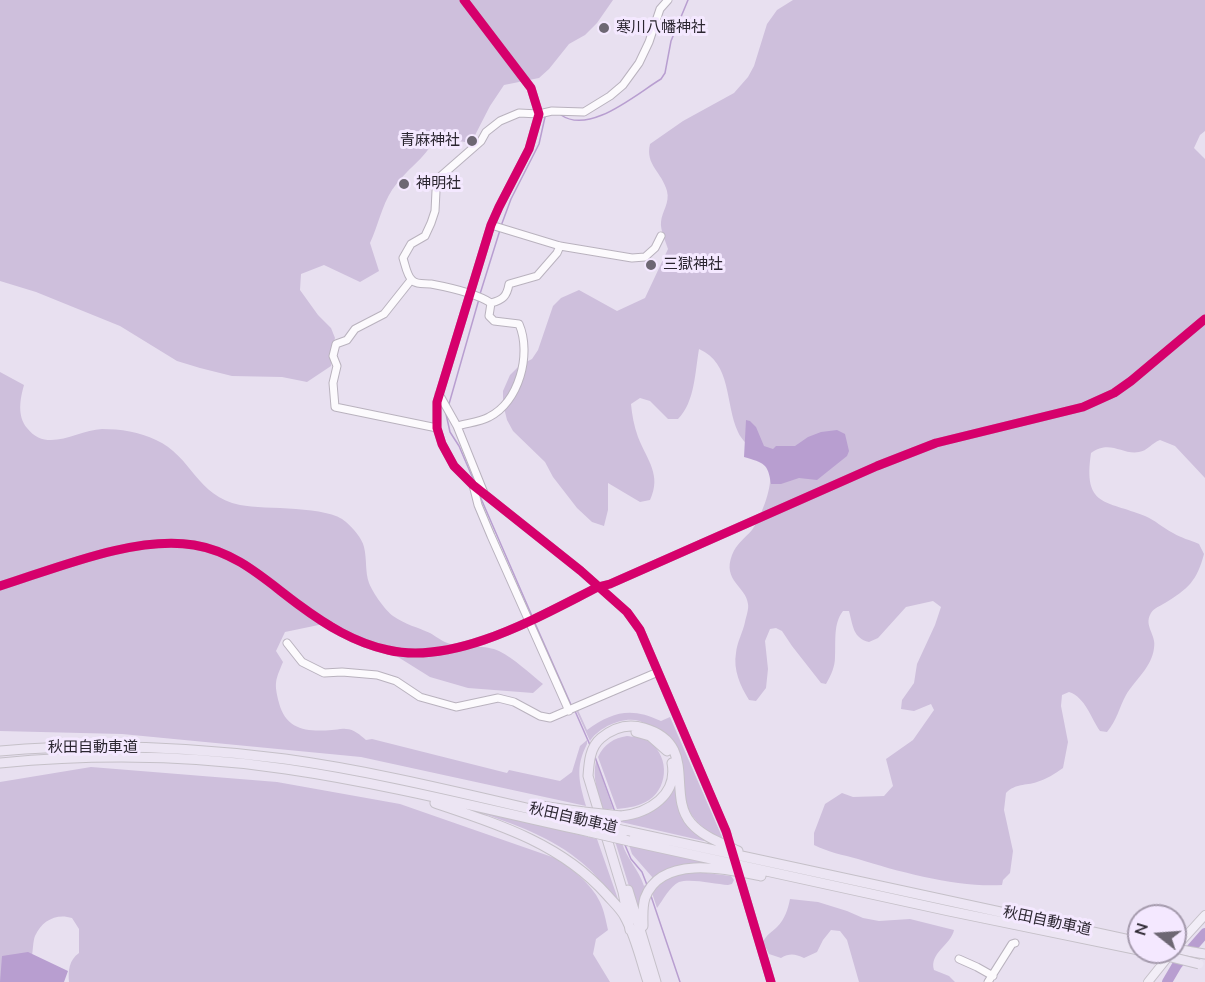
<!DOCTYPE html>
<html>
<head>
<meta charset="utf-8">
<style>
	body { margin:0 }
	#map { position:relative; width:1205px; height:982px; overflow:hidden; background:#e8e0f0; font-family:"Nunito Sans",sans-serif }
	canvas { display:block }
	.north { position:absolute; left:1127px; top:904px; width:60px; height:60px; box-sizing:border-box; background:#f4e8ff; border:2px solid #a49aac; border-radius:50%; rotate:287deg; font-size:16px; font-weight:700; line-height:24px; text-align:center; color:#2b2630 }
	.north::after { content:''; display:block; margin:auto; width:21px; height:27px; background:#6d6773; clip-path:polygon(50% 0,100% 100%,50% 72%,0 100%) }
</style>
</head>
<body>
<div id="map">
<canvas width="1205" height="982"></canvas>
<div class="north">N</div>
</div>
<script>
const g = document.querySelector('canvas').getContext('2d');
g.lineJoin = 'round';
function paint(path, color) { g.fillStyle = color; g.fill(path, 'evenodd'); }
function trace(path, color, width, dash) { g.strokeStyle = color; g.lineWidth = width; g.lineCap = dash ? 'butt' : 'round'; g.setLineDash(dash || []); g.stroke(path); }
function label(font, color, halo, rows, align = 'center') {
  g.font = font + ' "Nunito Sans","Noto Sans JP",sans-serif'; g.lineWidth = 6; g.setLineDash([]); g.textBaseline = 'middle'; g.strokeStyle = halo; g.fillStyle = color; for (const [text, x, y, turn = 0] of rows) {
    g.save(); g.translate(x, y); g.rotate((+turn || 0) * Math.PI / 180); g.textAlign = isNaN(turn) ? turn : align; if (halo) g.strokeText(text, 0, 0); g.fillText(text, 0, 0); g.restore();
  }
}
paint(new Path2D(`
	M0 0H613L597 23 585 35 569 44 549 69 539 78 504 85 490 106 471 143 459 141 445 135 435 139C425 159 405 170 392 190 382 205 378 226 370 243L379 271 360 282 324 265 301 274 300 290 318 315 331 328 335 338 331 352V366L307 382 282 377 232 376 200 368 177 361 120 326 36 292 0 281Z
	M793 0H1205V131L1200 135 1194 148 1205 159V478L1175 446 1160 440C1152 443 1147 451 1139 452 1122 455 1110 439 1091 453 1083 507 1105 500 1145 516 1155 520 1163 528 1173 533 1181 538 1190 540 1199 544L1204 554C1197 581 1188 589 1165 603 1160 606 1154 608 1151 613 1143 626 1157 635 1154 648 1152 667 1135 680 1126 695 1119 708 1117 720 1107 732L1100 731C1091 718 1085 697 1069 692L1062 695 1061 706 1068 742 1063 768C1055 774 1046 779 1037 782 1025 786 1016 783 1006 793L1004 810 1013 851 1010 873 1003 880 1002 885C960 888 899 872 858 859 843 855 828 852 814 845V833L825 804 842 793 853 797 884 796 893 786 886 759 913 740 934 710 931 704 914 711 901 709 902 700 914 683 917 664 935 625 941 607 933 601 906 607 878 638 869 642C853 638 853 626 849 611H843C833 624 836 641 835 657 835 667 831 675 826 684L821 683 792 646 782 631 776 628 770 629 765 641 768 669 766 688 756 701 749 700C740 686 733 669 736 653 737 642 743 632 745 622 746 617 749 609 748 604 746 586 722 581 732 555 737 543 744 539 752 530 760 519 772 489 770 475 767 455 745 448 738 432 725 404 732 363 699 349 695 372 695 402 678 419H668L650 401 640 398 631 404C632 415 634 426 638 437 647 460 662 475 650 500L640 502 608 483V510L604 526 592 522 577 508 553 477 545 462 513 431 507 420 503 404V391L510 375 520 365 532 359 538 350 553 306 561 298 579 290 617 311 645 298 668 249C666 242 660 230 661 222 662 211 670 203 667 191 662 172 645 165 650 144L683 121 734 93 748 77 754 66 767 24 777 10Z
	M0 372 24 385C20 399 17 416 27 428 47 454 77 430 102 429 120 429 140 432 156 440 192 456 196 496 240 505 266 510 328 505 346 522 353 528 362 538 364 547 367 559 365 572 369 583 373 593 385 610 393 616 406 625 417 627 430 633 437 637 443 642 450 644 464 647 487 645 499 651 515 659 529 673 543 684L533 693 468 688 430 677 382 647 351 635 333 622 285 632 276 651 283 662C275 681 274 683 279 703 286 730 307 732 332 730 336 730 341 728 346 729 354 729 360 735 366 740L372 739 507 773 509 770 560 781 572 772 580 746 587 740V744C575 768 579 781 586 806L361 757 122 734 0 731Z
	M576 710H578L587 730C613 711 632 707 661 721L670 717 723 839C710 834 699 826 691 814 682 800 686 784 681 769 680 763 672 756 668 751 662 743 655 732 647 725 632 712 600 725 590 741Z
	M627 736C633 737 641 737 646 740 669 752 670 786 649 800 640 806 628 808 617 809L598 757C604 744 614 738 627 736Z
	M596 761 613 809H603C598 793 592 778 596 761Z
	M91 767 277 782 400 804 555 858C572 869 591 883 600 902 604 910 606 921 608 930L596 939 593 954 610 982H69C68 971 69 960 79 953V929L72 918C57 913 42 920 35 936 33 941 33 950 32 956L0 982V782Z
	M674 773 680 803 705 839 704 841 621 822V820L650 811Z
	M484 812 597 839 619 902C608 896 599 877 588 868 559 841 521 826 484 814Z
	M615 841 622 843C627 859 639 870 644 886L653 878 632 854 629 845 727 865 673 869 641 900 637 912Z
	M690 871 731 876 734 880 732 884 728 885C716 884 690 878 679 882 670 886 663 900 657 908L652 893C662 880 674 875 690 871Z
	M790 899 818 902 847 911 863 918 879 921 910 919 954 930C951 945 929 953 934 970L949 976 955 982H859L847 940 840 931 831 930 823 940 817 952 804 958C795 954 790 953 781 958L769 954 763 942C767 934 771 933 777 927 785 919 788 909 790 899Z`), '#cebfdc');
paint(new Path2D(`
	M746 420 750 421 756 427 764 446 773 449 776 446H795L808 437 821 432 837 430 845 434 849 451 847 456 817 480 799 478 781 484H771C768 463 764 463 744 457Z
	M28 952 68 971 64 982H0L2 956Z`), '#b89ed0');
trace(new Path2D(`
	M561 115C590 135 636 94 661 79L665 73 671 41 688 0
	M501 226 511 199 539 144 545 117
	M480 294 500 230
	M449 404 479 299
	M446 414 450 432 459 446 474 481
	M479 494 532 616
	M534 621 572 707
	M575 711 590 745
	M595 757 615 812
	M625 845 631 859 642 872 647 885
	M651 896 680 982`), '#b89ed0', 1.5);
trace(new Path2D(`
	M1167 982 1177 965 1205 933`), '#b89ed0', 10);
const minor = new Path2D(`
	M464 0 531 88 539 114 529 149 499 207 491 225 437 402V428L442 444 454 466 473 485 581 571 627 612 640 630 727 834
	M491 225 560 246 632 258 645 257 655 248 661 236
	M411 280 384 314 355 329 347 340 336 344 333 356 337 366 333 383 335 407 437 428
	M491 303C477 294 447 287 431 284 425 283 416 285 412 280 407 276 405 264 403 258L411 244 425 236 431 223 435 211 436 191 441 176 481 141 486 132 500 121 519 113 539 114 552 111 584 112 610 96 623 85 639 63 649 42 660 9 668 0
	M439 394 457 426 484 493
	M457 426C467 423 480 422 489 417 519 402 532 354 519 324L494 321 489 316 491 303C503 300 507 296 509 284L537 276 557 253 560 246
	M473 485 478 505 491 536 569 711
	M0 586C57 568 136 535 194 545 237 552 265 580 299 605 326 625 355 643 388 650 455 666 540 616 598 587L610 584 877 466 936 443 1083 407 1114 393 1131 381 1205 319
	M287 643 302 662 324 673 342 672 377 675 396 681 420 697 456 707 498 698 514 702 540 716 550 718 658 672
	M741 881 771 982
	M959 959 977 967 993 976
	M988 982 1012 944 1015 943`);
const major = new Path2D(`
	M1175 948 1205 915
	M1148 982 1172 952`);
const highway = new Path2D(`
	M636 732 650 736 667 751
	M0 751C95 743 191 747 285 759 387 773 488 800 588 822
	M0 763C95 754 192 755 286 769 388 784 489 810 590 832
	M435 803C498 824 562 844 607 895 613 902 621 909 625 917 636 937 641 961 648 982
	M541 806 584 812
	M621 816C649 813 678 795 672 763
	M626 831 1139 942
	M629 841 949 911 1139 950
	M628 890 656 982
	M643 926C643 917 642 907 645 898 661 854 727 869 761 876
	M630 930 623 892 588 776C589 762 590 747 601 738 613 728 628 723 644 728 699 744 666 794 691 823 703 837 722 843 738 851
	M1175 949 1205 954
	M1147 952 1159 954`);
trace(minor, '#b9b2be', 9);
trace(major, '#c5c0c8', 10);
trace(highway, '#c5c0c8', 11);
trace(minor, '#fcfafd', 7);
trace(major, '#f2eef7', 8);
trace(highway, '#ece5f3', 9);
const highwayBridge = new Path2D(`
	M584 812 621 816
	M588 822 626 831
	M590 832 629 841
	M1159 954 1199 964`);
trace(highwayBridge, '#c5c0c8', 11, []);
trace(highwayBridge, '#ece5f3', 9);
trace(new Path2D(`
	M464 0 531 88 539 114 529 149 499 207 491 225 437 402V428L442 444 454 466 473 485 581 571 627 612 640 630 726 831 771 982
	M0 586C57 568 136 535 194 545 237 552 265 580 299 605 326 625 355 643 388 650 455 666 540 616 598 587L610 584 877 466 936 443 1083 407 1114 393 1131 381 1205 319`), '#d6006c', 9);
for (const [x, y, r, color] of [
	[604,28,6,"#6d6773"],
	[472,141,6,"#6d6773"],
	[404,184,6,"#6d6773"],
	[651,265,6,"#6d6773"]
]) { const dot = new Path2D(); dot.arc(x, y, r, 0, 2 * Math.PI); g.fillStyle = color; g.fill(dot); trace(dot, '#f4e8ff', 2); }
label('15px', '#2b2630', '#f4e8ff', [
	["寒川八幡神社",616,28],
	["青麻神社",460,141,"right"],
	["神明社",416,184],
	["三獄神社",663,265]
], 'left');
label('15px', '#2b2630', '#f4e8ff', [
	["秋田自動車道",93,748],
	["秋田自動車道",573,819,13],
	["秋田自動車道",1047,922,12]
]);
</script>
</body>
</html>
